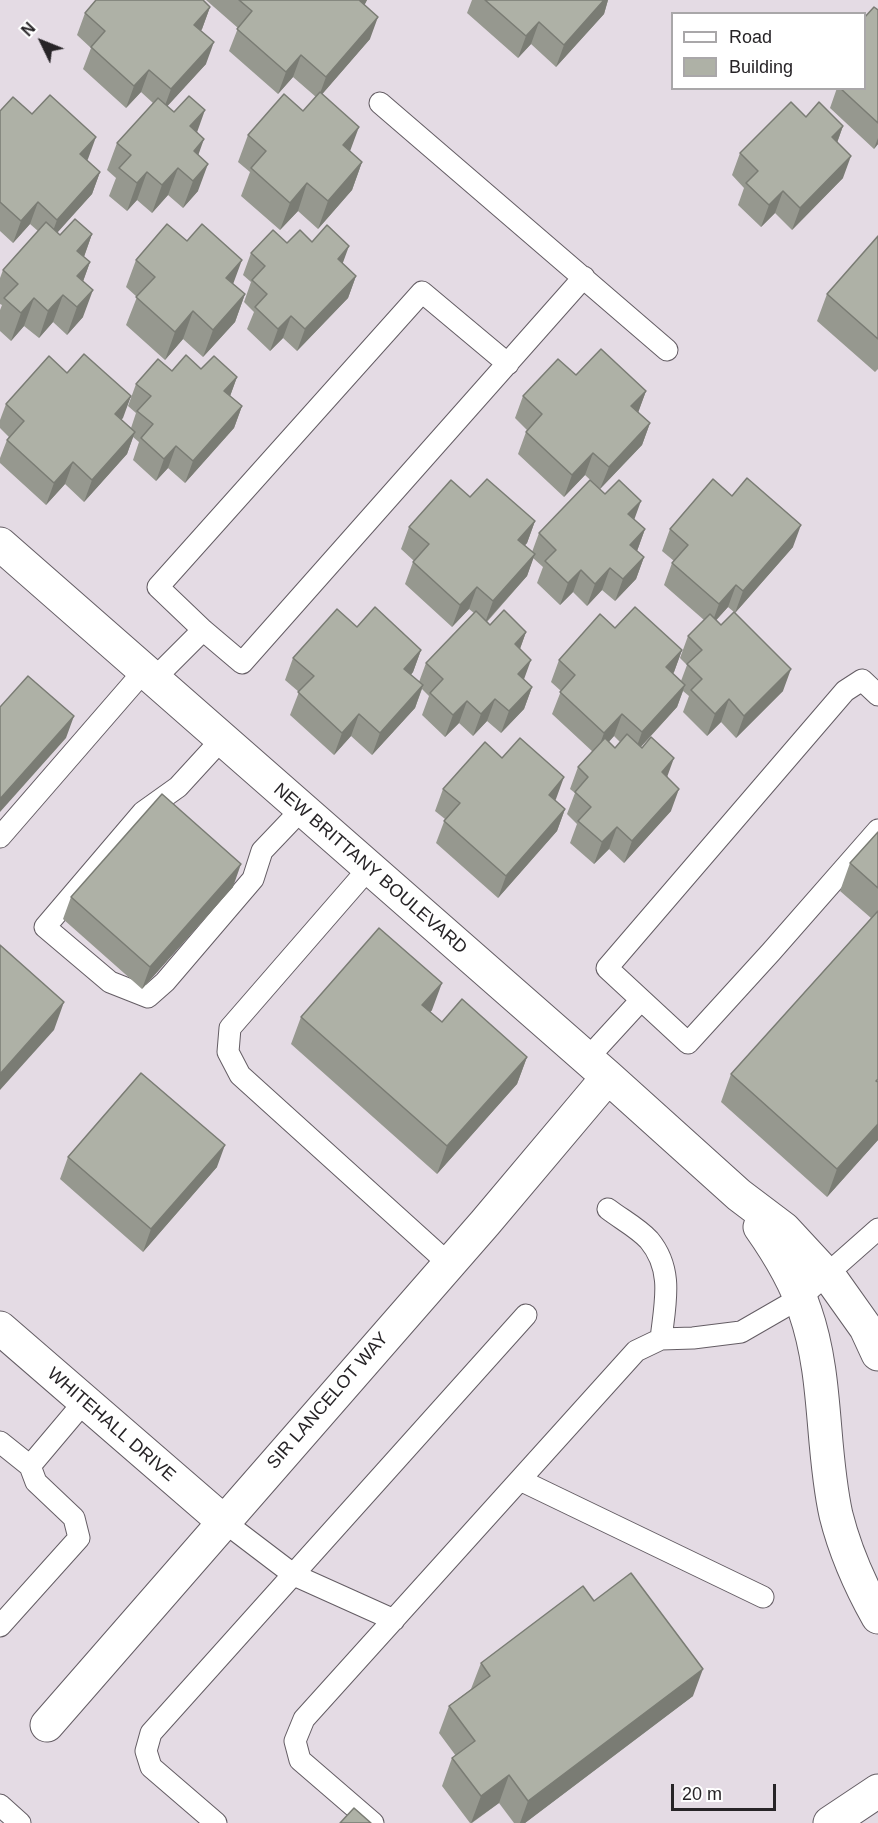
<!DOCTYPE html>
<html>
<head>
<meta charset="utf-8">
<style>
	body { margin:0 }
	#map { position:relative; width:878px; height:1823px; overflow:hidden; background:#e4dbe4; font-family:Arial,sans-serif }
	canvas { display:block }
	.legend { position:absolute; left:671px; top:12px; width:195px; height:78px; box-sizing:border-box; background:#fff; border:2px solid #a9a7a9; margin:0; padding:8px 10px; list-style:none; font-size:18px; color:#272427 }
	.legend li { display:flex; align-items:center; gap:12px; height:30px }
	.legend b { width:30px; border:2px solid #a9a7a9 }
	.north { position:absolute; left:12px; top:12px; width:60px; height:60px; -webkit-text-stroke:4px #fff; paint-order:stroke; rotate:313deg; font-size:16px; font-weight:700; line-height:24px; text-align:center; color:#272427 }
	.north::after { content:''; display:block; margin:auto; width:21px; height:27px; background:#272427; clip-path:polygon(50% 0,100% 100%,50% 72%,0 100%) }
	.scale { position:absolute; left:671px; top:1784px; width:105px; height:27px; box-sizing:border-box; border:3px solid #272427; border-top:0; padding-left:8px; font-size:18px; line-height:21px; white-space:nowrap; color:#272427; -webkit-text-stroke:4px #fff; paint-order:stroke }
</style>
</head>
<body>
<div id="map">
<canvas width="878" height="1823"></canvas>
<ul class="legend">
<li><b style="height:8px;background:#fff"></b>Road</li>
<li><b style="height:16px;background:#aeb1a6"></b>Building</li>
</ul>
<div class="north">N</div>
<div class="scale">20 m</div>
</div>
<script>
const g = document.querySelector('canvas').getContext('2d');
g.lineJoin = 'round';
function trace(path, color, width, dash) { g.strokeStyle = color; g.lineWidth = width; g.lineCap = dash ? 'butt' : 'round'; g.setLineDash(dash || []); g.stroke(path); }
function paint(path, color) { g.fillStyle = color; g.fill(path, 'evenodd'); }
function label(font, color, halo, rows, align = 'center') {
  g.font = font + ' Arial,sans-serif'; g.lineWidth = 4.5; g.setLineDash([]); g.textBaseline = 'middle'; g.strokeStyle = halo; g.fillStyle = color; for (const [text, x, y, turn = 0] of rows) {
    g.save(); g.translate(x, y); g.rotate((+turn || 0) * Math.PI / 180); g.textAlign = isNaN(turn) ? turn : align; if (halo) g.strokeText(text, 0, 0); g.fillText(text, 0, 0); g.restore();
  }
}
const service = new Path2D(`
	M380 103 667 350
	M508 364 422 292 158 587 203 630 242 663 584 277
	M154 679 203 630
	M878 695 862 680 845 691 607 968 688 1043 771 952 878 830
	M222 739 178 787 143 812 45 927 110 982 148 997 165 982 253 879 262 851 302 809
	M0 837 144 671
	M369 868 230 1028 228 1052 240 1075 449 1264
	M586 1060 641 1000
	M608 1209C621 1219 638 1228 649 1240 674 1270 665 1303 661 1339
	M0 1442 30 1466
	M520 1480 763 1597
	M223 1521 294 1575 394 1620
	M0 1626 79 1538 74 1518 36 1482 30 1466 84 1402
	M0 1805 20 1823
	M216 1823 151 1767 146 1751 151 1733 526 1315
	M373 1823 300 1760 295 1741 304 1719 636 1351 661 1339 693 1338 741 1332 800 1298 878 1229`);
const minor = new Path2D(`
	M0 544 608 1077 739 1195 784 1229 834 1283 866 1328 878 1354
	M760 1227C779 1254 795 1280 805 1311 828 1377 821 1448 836 1515 845 1551 860 1585 878 1617
	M0 1328 223 1521
	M47 1725 485 1223 608 1077`);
const primary = new Path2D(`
	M830 1823 878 1791`);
trace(service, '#645d64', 23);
trace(minor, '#645d64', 35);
trace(primary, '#645d64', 35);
trace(service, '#fff', 21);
trace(minor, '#fff', 33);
trace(primary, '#fff', 33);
paint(new Path2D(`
	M206 0H367L364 5 370 39 322 94 350 152 362 162 352 190 318 229 298 211 280 230 241 196 250 172 238 162 248 135 303 111 316 97 293 77 278 94 229 51 238 28Z
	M472 0H608L604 14 556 67 531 44 518 58 467 13Z
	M210 7 202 29 201 31 206 64 167 106 197 133 198 155V191L183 208 168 195 152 213 137 200 127 211 109 196 116 178 107 170 117 143 153 103 141 92 126 108 83 69 91 48 77 35 85 13Z
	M878 10V144L874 149 830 108 837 88H864Z
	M0 111 32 114 88 159 87 160 100 172 92 194 57 232 60 235 92 234 84 257 90 262 83 281V317L67 335 53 322 39 338 24 326 11 341 0 331V310L2 305 0 304V278L3 270 38 231 30 224 13 243 0 231Z
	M806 117 843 126 837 143 843 178 792 230 775 213 761 227 738 205 744 188 732 175 740 153Z
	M878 236V369L875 372 817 321 827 294Z
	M312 242 343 264 356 276 348 298 297 351 283 338 270 351 247 329 254 312 244 302 251 282 243 275 251 253 287 243Z
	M136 260 233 284 245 294 235 322 203 357 183 339 165 360 126 325 137 297 126 287Z
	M201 369 237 377 230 396 242 406 234 428 185 483 168 468 156 481 133 460 139 442 133 437 127 454 84 502 65 484 46 505 0 463V458L7 440 9 437 0 428V420L6 404 67 373 131 396 121 420 131 428 136 413 128 406 136 384 172 371Z
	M576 375 646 391 638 412 650 423 642 445 600 489 585 475 564 497 518 454 526 432 527 430 515 418 523 396Z
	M605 494 645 529 637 551 644 557 636 579 615 601 602 590 587 606 573 592 560 605 537 583 543 567 533 558 527 576 487 622 490 625 526 632 520 649 524 680 532 687 524 709 501 733 487 721 473 736 459 723 445 737 422 715 429 696 422 689 415 708 372 755 351 736 334 755 290 715 299 692 285 680 293 658 357 627 421 650 413 672 411 675 419 682 426 663 474 613 469 609 452 627 405 584 413 562 414 561 401 549 409 527 470 497 535 521 527 543 525 545 532 552 539 533Z
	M670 529 793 547 735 613 783 691 736 738 721 722 707 736 683 712 689 696 683 691 677 707 641 747 668 777 671 811 624 863 609 849 594 864 570 843 577 824 567 814 575 793 570 789 578 767 593 752 552 714 561 691 551 682 559 660 615 628 682 650 674 672 673 674 681 681 687 665 680 658 688 636 704 620 664 585 672 563 674 561 662 551ZM728 607 734 612 721 625 716 620ZM614 736 620 742 615 748 609 742Z
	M502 758 556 799 555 800 565 809 557 831 498 898 436 843 445 819 435 811 443 789Z
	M878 832V1140L827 1197 721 1102 731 1074 871 918 840 891 850 863Z
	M233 887 142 989 63 919 71 897Z
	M432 1010 430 1012 442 1022 527 1057 517 1084 437 1174 291 1044 301 1017Z
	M68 1157 217 1167 143 1252 60 1179Z
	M594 1601 693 1696 525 1823H514L499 1803 472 1823H470L442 1786 452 1758 456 1756 439 1733 449 1706 471 1689 481 1663Z`), '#96988f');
paint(new Path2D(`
	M358 0H367L365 4 350 22Z
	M604 0H608L604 14 556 67 564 45Z
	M210 7 202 29 186 47 194 25Z
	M378 17 370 39 318 99 326 77Z
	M539 22 531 44 518 58 526 36Z
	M214 42 206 64 163 111 171 89Z
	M301 55 293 77 278 94 286 72Z
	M149 70 141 92 126 108 134 86Z
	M205 110 195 138 190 126Z
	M843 126 835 148 832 137Z
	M359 127 349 154 343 145Z
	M96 137 88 159 72 176 80 154Z
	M878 138V144L874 149Z
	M204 139 194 167V151Z
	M851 156 843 178 792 230 800 208Z
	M362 162 352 190 318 229 328 201Z
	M208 164 198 191 183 208 193 181Z
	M178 168 168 195 152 213 162 185Z
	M100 172 92 194 49 242 57 220Z
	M147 172 137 200 127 211 137 183Z
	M307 183 298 211 280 230 290 203Z
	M783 191 775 213 761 227 769 205Z
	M38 202 30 224 13 243 21 221Z
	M92 234 82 262 77 251Z
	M349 246 341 268 338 259Z
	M242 260 232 287 226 278Z
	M90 262 80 290 77 276Z
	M356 276 348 298 297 351 305 329Z
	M93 290 83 317 67 335 77 307Z
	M245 294 235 322 203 357 213 330Z
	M63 295 53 322 39 338 48 311Z
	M34 298 24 326 11 341 21 313Z
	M193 311 183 339 165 360 175 332Z
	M291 316 283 338 270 351 278 329Z
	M237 377 229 399 224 391Z
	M646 391 638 413 631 406Z
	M131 396 123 418 107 436 115 414Z
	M242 406 234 428 185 483 193 461Z
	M650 423 642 445 600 489 609 467Z
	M135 432 127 454 84 502 92 480Z
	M176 446 168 468 156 481 164 459Z
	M593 453 585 475 564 497 572 475Z
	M73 462 65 484 46 505 54 483Z
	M641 501 633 523 628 514Z
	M535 521 527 543 510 562 518 540Z
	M801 525 793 547 735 613 743 591Z
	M645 529 637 551 630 545Z
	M535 554 527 576 485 623 493 601Z
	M644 557 636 579 615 601 623 579Z
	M610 568 602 590 587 606 595 584Z
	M581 570 573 592 560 605 568 583Z
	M736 585 728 607 711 626 719 604Z
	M477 587 469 609 452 627 460 605Z
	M526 632 518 654 515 644Z
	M421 650 413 672 396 691 404 669Z
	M682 650 674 672 658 689 666 667Z
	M531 660 523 682 518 674Z
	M791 669 783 691 736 738 744 716Z
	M423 685 415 708 372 755 380 733Z
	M685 685 677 707 634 754 642 732Z
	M532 687 524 709 501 733 509 711Z
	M495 699 487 721 473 736 481 714Z
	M729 699 721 722 707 736 715 714Z
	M467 701 459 723 445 737 453 715Z
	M359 714 351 736 334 755 342 733Z
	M622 714 614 736 596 755 604 733Z
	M74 716 66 738 0 812V799Z
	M674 758 666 780 662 772Z
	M564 777 556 799 541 817 549 795Z
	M679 789 671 811 624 863 632 841Z
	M565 809 557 831 498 898 506 876Z
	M617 827 609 849 594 864 602 842Z
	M241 864 233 887 142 989 150 967Z
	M442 983 432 1010 412 1033 422 1005Z
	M64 1002 54 1030 0 1090V1074Z
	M527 1057 517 1084 437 1174 447 1146Z
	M878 1124V1140L827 1197 837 1169Z
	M225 1145 217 1167 143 1252 151 1229Z
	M703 1669 693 1696 525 1823H520L528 1801Z
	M509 1775 499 1803 471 1823 481 1796Z`), '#7a7c74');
const building = new Path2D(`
	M96 0H203L210 7 194 25 214 42 171 89 149 70 134 86 91 47 105 31 85 13Z
	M239 0H359L378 17 326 77 301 55 286 72 237 29 252 11Z
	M485 0H604L564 45 539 22 526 36Z
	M874 7 878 10V123L840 88H864V18Z
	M320 92 359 127 343 145 362 162 328 201 307 183 290 203 251 168 266 151 248 135 284 94 303 111Z
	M50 95 96 137 80 154 100 172 57 220 38 202 21 221 0 202V111L13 97 32 114Z
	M189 96 205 110 190 126 204 139 194 151 208 164 193 181 178 168 162 185 147 172 137 183 119 168 131 155 117 143 158 98 174 112Z
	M791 102 806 117 819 102 843 126 832 137 851 156 800 208 783 191 769 205 746 183 758 171 740 153Z
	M75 219 92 234 77 251 90 262 77 276 93 290 77 307 63 295 48 311 34 298 21 313 4 298 18 284 3 270 46 222 60 235Z
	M167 224 187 241 202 224 242 260 226 278 245 294 213 330 193 311 175 332 136 297 155 277 136 260Z
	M327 225 349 246 338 259 356 276 305 329 291 316 278 329 255 307 267 294 252 280 265 266 251 253 273 230 287 243 300 230 312 242Z
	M878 236V339L827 294Z
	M601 349 646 391 631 406 650 423 609 467 593 453 572 475 526 432 542 414 523 396 558 359 576 375Z
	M84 354 131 396 115 414 135 432 92 480 73 462 54 483 7 440 24 421 6 404 49 356 67 373Z
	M186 355 201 369 214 356 237 377 224 391 242 406 193 461 176 446 164 459 141 438 153 424 137 411 151 396 136 384 158 359 172 371Z
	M747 478 801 525 743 591 736 585 719 604 672 563 688 545 670 529 713 479 732 496Z
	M487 479 535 521 518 540 535 554 493 601 477 587 460 605 413 562 429 544 409 527 451 480 470 497Z
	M590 480 605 494 619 480 641 501 628 514 645 529 630 545 644 557 623 579 610 568 595 584 581 570 568 583 545 561 556 550 539 533Z
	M375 607 421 650 404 669 423 685 380 733 359 714 342 733 298 692 314 676 293 658 337 609 357 627Z
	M635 607 682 650 666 667 685 685 642 732 622 714 604 733 560 692 575 675 559 660 600 614 615 628Z
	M504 610 526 632 515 644 531 660 518 674 532 687 509 711 495 699 481 714 467 701 453 715 430 693 443 679 426 663 476 611 490 625Z
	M734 612 791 669 744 716 729 699 715 714 691 690 702 679 687 664 702 650 688 636 710 614 721 625Z
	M28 676 74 716 0 799V707Z
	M627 734 642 748 651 737 674 758 662 772 679 789 632 841 617 827 602 842 578 821 591 807 575 792 588 777 578 767 605 738 615 748Z
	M520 738 564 777 549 795 565 809 506 876 444 821 460 803 443 789 485 742 502 758Z
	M162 794 241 864 150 967 71 897Z
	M878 832V888L850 863Z
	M878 911V1079L876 1081 878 1082V1124L837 1169 731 1074Z
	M379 928 442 983 422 1005 442 1022 462 999 527 1057 447 1146 301 1017Z
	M0 945 64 1002 0 1074Z
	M141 1073 225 1145 151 1229 68 1157Z
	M631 1573 703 1669 528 1801 509 1775 481 1796 452 1758 475 1741 449 1706 490 1676 481 1663 583 1586 594 1601Z
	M354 1808 371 1823H340Z`);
paint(building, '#aeb1a6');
trace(building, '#7a7c74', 1.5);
label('18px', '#272427', '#fff', [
	["NEW BRITTANY BOULEVARD",370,869,41],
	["SIR LANCELOT WAY",328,1401,-49],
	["WHITEHALL DRIVE",111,1425,41]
]);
</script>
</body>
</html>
